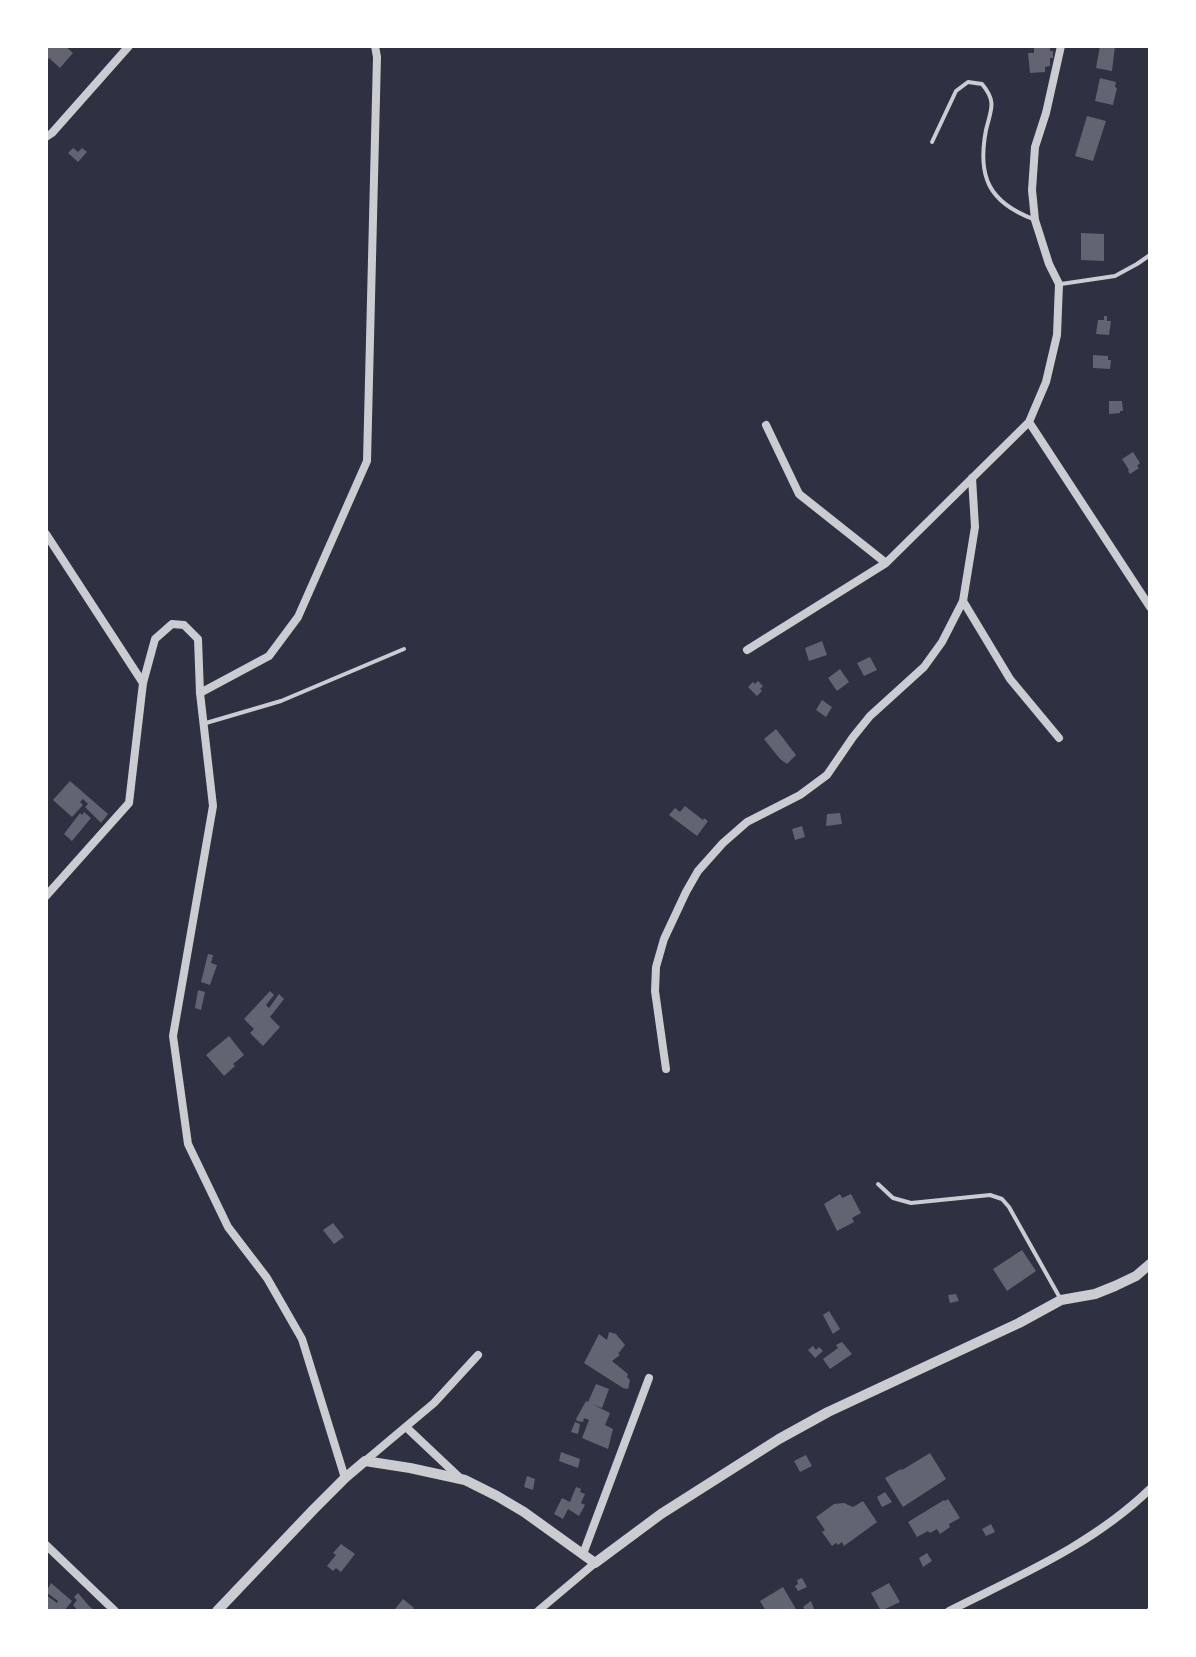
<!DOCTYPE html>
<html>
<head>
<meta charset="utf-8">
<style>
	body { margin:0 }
	#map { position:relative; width:1196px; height:1657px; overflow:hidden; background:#2d3142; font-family:"Titillium Web",sans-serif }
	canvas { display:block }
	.frame { position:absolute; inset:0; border:48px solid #fff; pointer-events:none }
</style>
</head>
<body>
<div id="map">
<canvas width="1196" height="1657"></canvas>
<div class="frame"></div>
</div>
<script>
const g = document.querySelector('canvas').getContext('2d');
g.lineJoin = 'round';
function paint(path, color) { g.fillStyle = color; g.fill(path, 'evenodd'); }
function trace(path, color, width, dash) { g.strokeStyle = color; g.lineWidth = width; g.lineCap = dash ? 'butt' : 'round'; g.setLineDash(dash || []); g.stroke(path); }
paint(new Path2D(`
	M46 46H65L73 53 60 68 49 58 46 61Z
	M1034 46H1050V51H1053V58H1050V66L1045 67V72L1030 73 1028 53H1034Z
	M1100 46H1115L1112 71 1096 68Z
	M1100 78 1116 82 1115 87 1117 88 1113 105 1095 101Z
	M1087 116 1106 121 1093 161 1075 156Z
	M73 148 78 152 82 148 87 152 78 162 68 153Z
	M1081 233 1104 234V261L1081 260Z
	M1104 316H1107V321H1111L1109 335 1096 334 1098 320H1104Z
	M1093 355 1108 356V360H1111L1110 369 1093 368Z
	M1109 401H1122L1123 411H1120V413L1109 414Z
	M1133 452 1140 463 1137 466 1139 468 1130 474 1128 471 1129 470 1122 459Z
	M822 641 827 655 809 661 805 648Z
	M870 657 877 670 864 676 857 663Z
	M840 669 849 682 837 691 828 678Z
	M758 681 763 686 760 689 762 691 757 696 748 687 753 682 755 684Z
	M822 700 832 707 826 717 816 710Z
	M776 729 796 755 787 764 780 759 764 739Z
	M70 781 108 814 101 823 85 807 88 804 83 799 80 802 83 805 72 817 53 800Z
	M685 806 703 820 704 818 708 821 697 836 669 815 675 808 680 812Z
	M84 812 91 818 72 841 64 834 80 813 82 815Z
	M840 813 842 824 826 826 827 814Z
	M802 826 805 837 795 840 792 829Z
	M208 954 213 955 211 963 217 965 210 985 201 982Z
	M198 990 205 992 201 1010 195 1008Z
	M270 991 274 995 266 1005 269 1008 279 994 284 999 270 1017 280 1027 263 1046 250 1033 254 1029 244 1019Z
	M229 1036 244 1055 233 1064 235 1066 224 1076 206 1055Z
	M840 1194 842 1198 851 1194 861 1213 852 1218 854 1222 837 1231 824 1204Z
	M333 1223 344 1237 334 1244 323 1230Z
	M1022 1250 1036 1271 1007 1291 993 1269Z
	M956 1294 959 1301 950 1303 948 1295Z
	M829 1311 840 1329 833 1334 823 1315Z
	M609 1332 616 1334 625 1345 618 1354 620 1355 612 1361 628 1374 627 1377 630 1380 628 1389 623 1388 584 1363 599 1334 607 1340Z
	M842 1342 852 1354 830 1369 823 1359 838 1348 836 1345Z
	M813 1346 816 1350 819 1347 823 1351 815 1358 808 1350Z
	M596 1384 609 1389 602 1408 592 1404 610 1413 605 1425 613 1429 608 1449 582 1438 589 1420 584 1418 583 1422 577 1421 576 1419 586 1401 588 1402Z
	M575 1422 580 1424 578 1434 571 1432Z
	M561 1452 580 1459 578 1468 559 1461Z
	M930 1453 946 1479 903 1507 885 1478 901 1469 902 1470Z
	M806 1455 812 1466 800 1472 794 1461Z
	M527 1476 535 1479 533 1490 524 1487Z
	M576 1487 581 1489 580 1492 585 1494 581 1503 585 1505 579 1516 568 1509 563 1519 554 1514 562 1498 570 1502Z
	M885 1492 892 1502 882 1507 877 1497Z
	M948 1499 960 1518 949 1524 950 1527 940 1534 937 1529 930 1533 928 1531 917 1537 908 1522 944 1500 945 1501Z
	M863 1501 877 1522 844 1546 842 1542 838 1545 836 1543 832 1546 822 1532 825 1530 816 1517 834 1504 844 1503 853 1507Z
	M991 1524 995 1532 986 1536 982 1529Z
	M341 1544 355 1554 341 1572 336 1568 333 1571 327 1566 336 1555 333 1553Z
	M927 1553 932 1561 923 1567 919 1558Z
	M802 1578 807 1587 798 1591 795 1586 798 1584 797 1580Z
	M51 1583 72 1601 64 1611H46V1595L57 1603 58 1601 46 1592Z
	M889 1583 900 1602 881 1611 871 1593Z
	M783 1587 797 1611H766L760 1601Z
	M78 1593 89 1606 95 1611H78L73 1605 77 1600 74 1597Z
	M403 1599 414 1608 412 1611H397L395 1609Z
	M811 1601 814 1609 811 1611H806L803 1607Z`), '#626471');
trace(new Path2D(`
	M932 142 956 91 968 82 982 84C997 102 991 109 986 130 977 177 989 202 1033 219
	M1061 284 1115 276 1137 264 1150 255
	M206 723 281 701 404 649
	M878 1184 893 1198 911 1203 990 1195 1002 1199 1009 1207 1060 1298
	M1148 1611 1150 1608`), '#caccd0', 4);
trace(new Path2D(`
	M46 137 52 133 129 46
	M1029 422 1150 607
	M766 425 799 494 886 563
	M46 534 143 683
	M963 601 1010 679 1059 738
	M747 650 886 563 1029 422 1046 382 1057 335 1059 284 1049 264 1035 220 1032 190 1035 147 1046 113 1061 46
	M200 693 269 656 298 617 367 461 377 57 375 46
	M46 896 129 803 143 683 155 639 172 624 184 625 198 639 200 693 213 806 173 1036 188 1144 228 1227 267 1278 302 1339 345 1478
	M666 1069 655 991 656 967 664 939 686 892 698 871 723 843 747 822 800 795 827 775 853 737 870 716 924 667 942 642 963 601 975 527 972 478
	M406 1427 460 1478
	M365 1461 434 1403 478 1355
	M46 1545 115 1611
	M583 1554 649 1378
	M538 1611 595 1563
	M949 1611C1020 1575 1092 1545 1150 1489`), '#caccd0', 8);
trace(new Path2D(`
	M217 1611 314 1509 345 1478 365 1461 410 1468 465 1480 497 1496 524 1512 595 1563 661 1514 779 1439 828 1412 1019 1323 1061 1300 1095 1294 1115 1286 1136 1276 1150 1264`), '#caccd0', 10);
</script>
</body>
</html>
